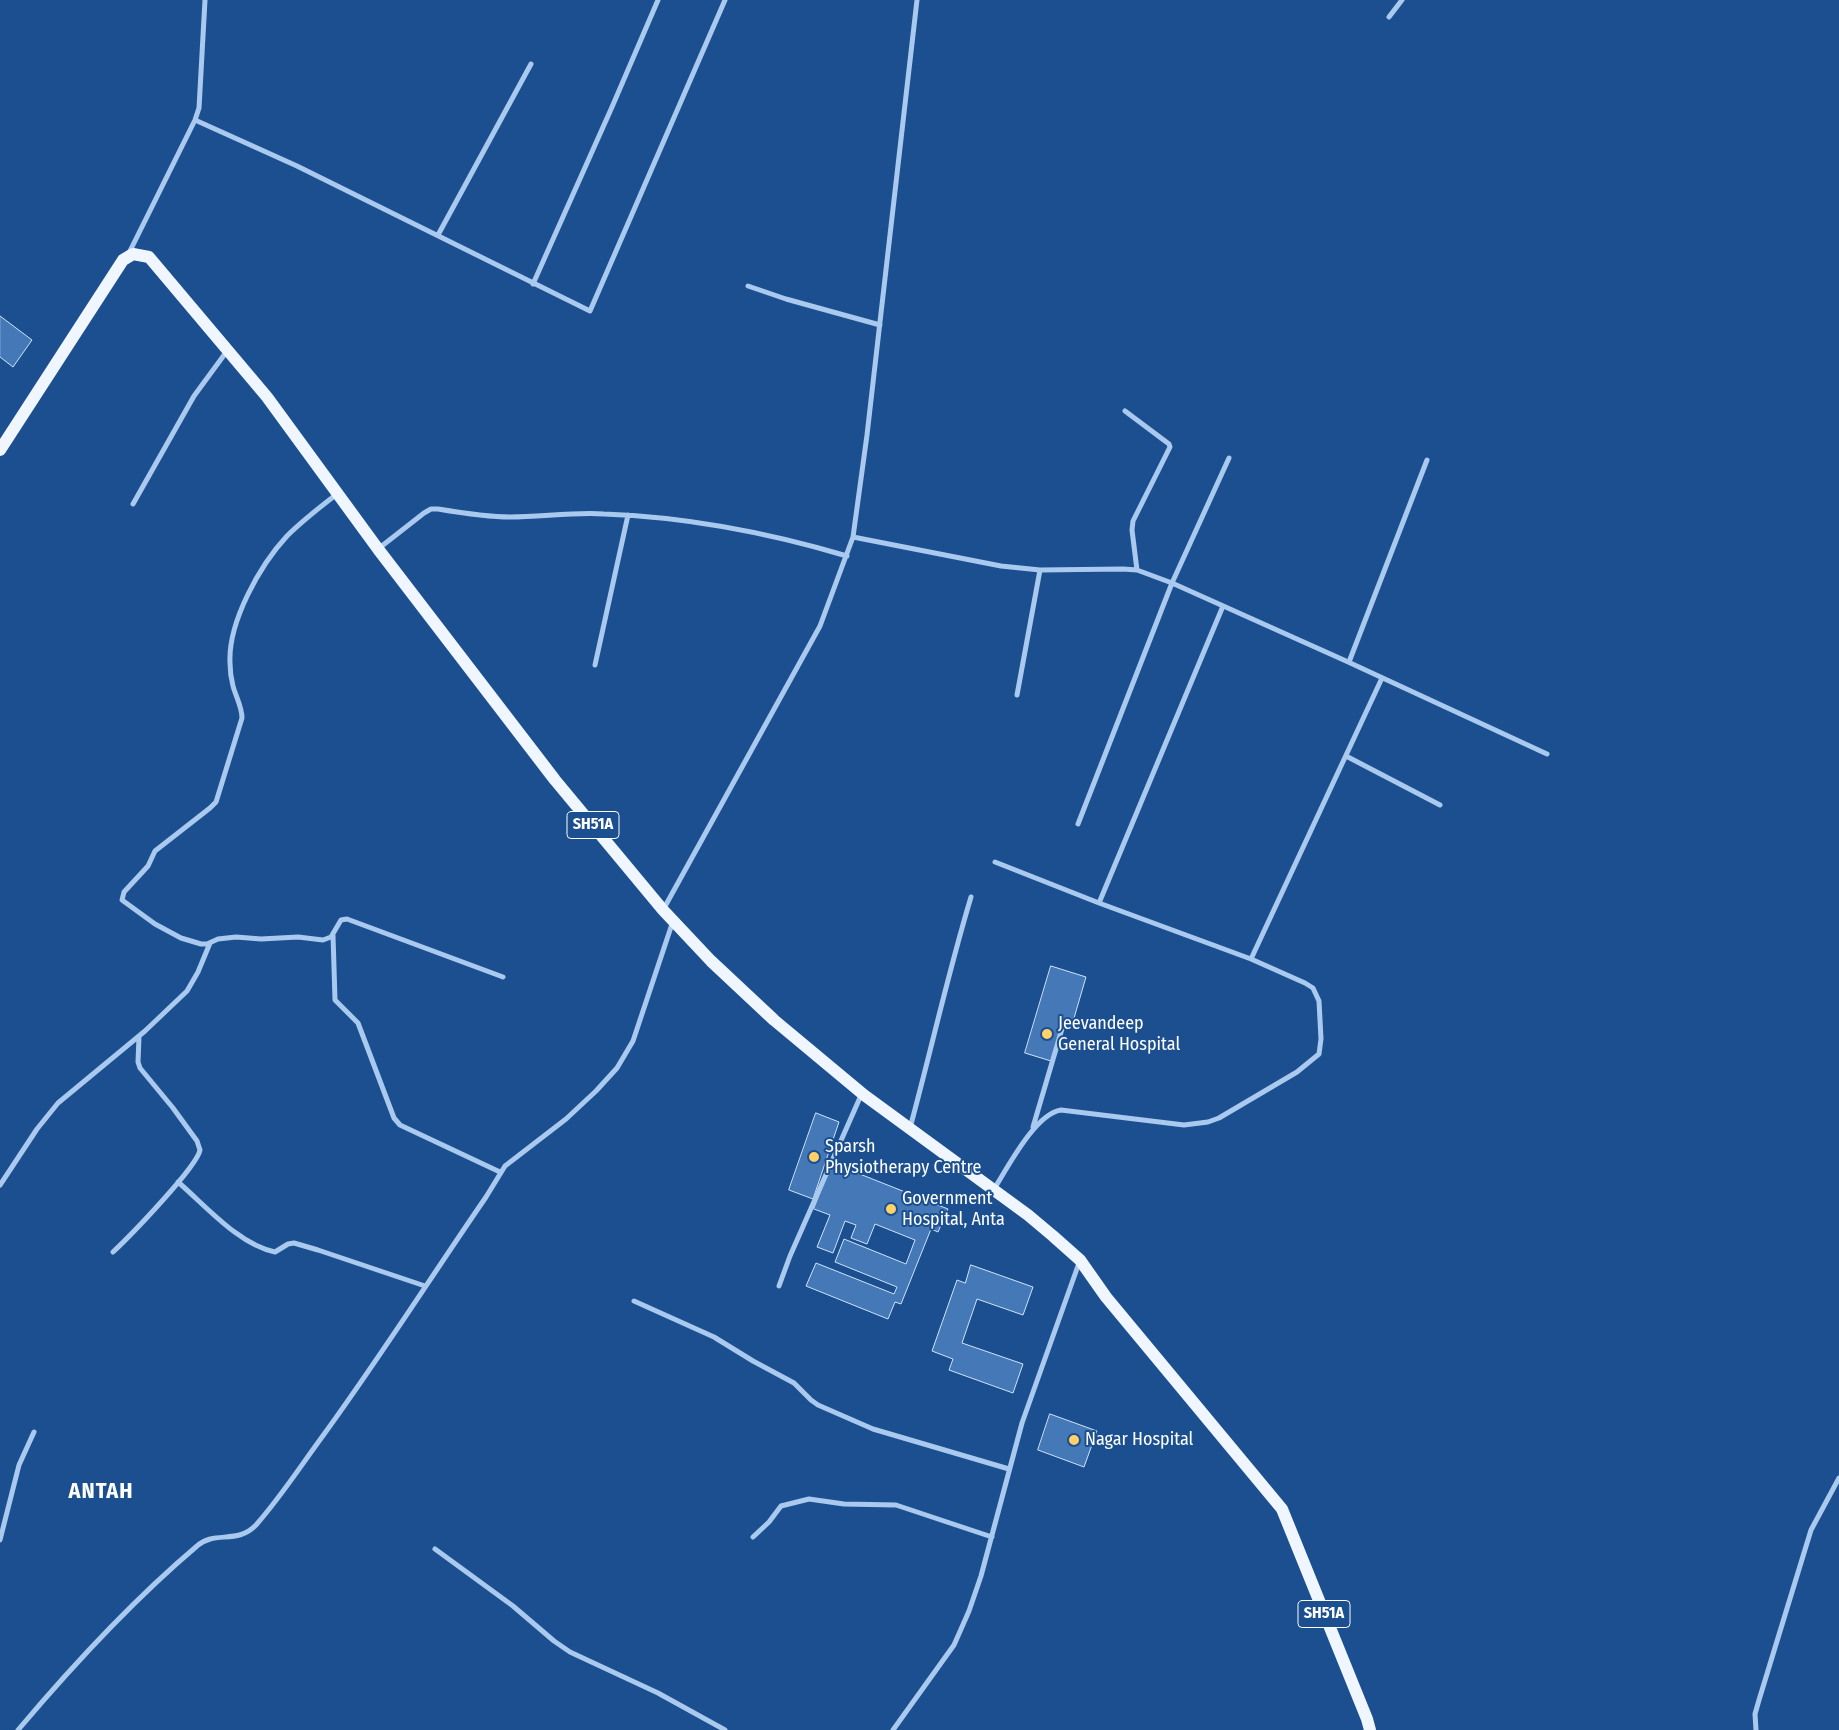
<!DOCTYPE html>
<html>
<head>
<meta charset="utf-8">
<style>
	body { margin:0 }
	canvas { display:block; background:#1b4f8f }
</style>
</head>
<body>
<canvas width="1839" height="1730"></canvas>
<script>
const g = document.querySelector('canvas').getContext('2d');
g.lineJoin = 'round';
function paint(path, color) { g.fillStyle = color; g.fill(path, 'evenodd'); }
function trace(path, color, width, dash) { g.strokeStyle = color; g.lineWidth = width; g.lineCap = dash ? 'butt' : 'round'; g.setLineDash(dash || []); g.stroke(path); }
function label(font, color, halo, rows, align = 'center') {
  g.font = font + ' "Fira Sans Condensed",sans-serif'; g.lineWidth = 4; g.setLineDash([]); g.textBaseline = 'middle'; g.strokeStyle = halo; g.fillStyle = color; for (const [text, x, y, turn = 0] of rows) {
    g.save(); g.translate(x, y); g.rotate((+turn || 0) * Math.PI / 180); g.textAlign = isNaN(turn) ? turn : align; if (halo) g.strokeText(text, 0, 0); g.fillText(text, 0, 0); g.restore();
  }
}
const building = new Path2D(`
	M0 316 32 340 13 367 0 357Z
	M1051 966 1086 977 1072 1025 1063 1022 1051 1061 1025 1053Z
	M816 1113 839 1122 813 1199 789 1190Z
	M832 1163 948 1209 938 1232 931 1229 901 1304 895 1302 888 1319 806 1286 816 1263 894 1294 897 1287 835 1262 844 1239 906 1264 915 1240 875 1224 867 1244 851 1238 856 1225 845 1221 833 1253 817 1247 830 1215 814 1209Z
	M971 1265 1033 1287 1023 1315 977 1299 962 1343 1023 1364 1013 1393 949 1370 953 1359 932 1351 957 1280 965 1283Z
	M1050 1414 1097 1431 1084 1467 1038 1450Z`);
paint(building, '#4478b7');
trace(building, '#cfe3fa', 1);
trace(new Path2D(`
	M1389 17 1402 0
	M195 120 297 166 590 311 725 0
	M438 235 531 64
	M129 253 195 120 199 108 205 0
	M533 284 612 107 658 0
	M748 286 786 299 880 325
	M1125 411 1169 444 1170 447 1133 521 1132 530 1137 570
	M337 494C320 507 302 521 287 536 260 565 228 622 230 663 230 670 231 678 233 686 236 697 242 707 242 718L216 802 210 808 155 851 148 866 124 892 122 900 155 924 181 938 201 944H207L218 939 236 937 261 939 298 937 323 940 331 937 341 920 347 919 503 977
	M133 504 194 396 227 351
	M853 537 1001 566 1040 570 1123 569 1137 570 1172 583 1346 661 1547 754
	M378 549 424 513 431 509H438C462 513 486 517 510 517 541 517 573 512 604 514 689 517 766 532 847 556
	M1349 662 1427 460
	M595 665 628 515
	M1017 695 1040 570
	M1346 756 1440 805
	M1078 824 1172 583 1229 458
	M1099 903 1223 606
	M663 910 820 626 853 537 867 435 917 0
	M333 935 335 1000 358 1023 394 1118 400 1125 500 1172
	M1251 959 1382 678
	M1033 1127 1064 1022
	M910 1128C931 1051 948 973 971 897
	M178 1182C205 1205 239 1245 275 1252L288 1244 294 1243 318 1250 425 1286
	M0 1185 37 1129 58 1103 145 1031 187 991 198 972 210 943
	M994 1189C1008 1167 1035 1114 1061 1110L1184 1125 1208 1122 1219 1118 1297 1072 1319 1054 1321 1039 1319 1001 1313 988 1305 983 1251 959 1099 903 995 862
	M113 1252C129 1237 197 1167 200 1150L197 1141 173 1108 140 1068 138 1062 139 1037
	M779 1286 790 1256 862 1093
	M634 1301 714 1337 753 1361 794 1383 811 1400 818 1405 873 1429 1009 1469
	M753 1537 769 1522 781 1506 809 1499 844 1504 896 1505 992 1537
	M0 1540 19 1465 34 1432
	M435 1549 513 1606 554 1641 570 1652 658 1693 725 1730
	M18 1730C73 1665 132 1601 197 1546 215 1530 237 1545 256 1525 280 1498 300 1467 322 1437 379 1359 431 1277 486 1197L505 1166 566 1119 596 1091 617 1068 633 1041 673 921
	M893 1730 954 1645 969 1611 981 1576 1022 1423 1079 1263
	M1756 1730 1755 1714 1759 1700 1811 1530 1839 1478`), '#a9c9ee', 5);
trace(new Path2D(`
	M0 450 123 260 133 254 149 257 267 397 378 549 555 780 663 910 711 961 774 1020 864 1095 1028 1215 1053 1236 1080 1260 1106 1297 1282 1509 1367 1719 1370 1730`), '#f0f6ff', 12);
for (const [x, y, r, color] of [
	[1047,1034,6,"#ffd166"],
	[814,1157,6,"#ffd166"],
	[891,1209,6,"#ffd166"],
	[1074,1440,6,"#ffd166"]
]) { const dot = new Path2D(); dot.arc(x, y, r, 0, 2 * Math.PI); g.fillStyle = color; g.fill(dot); trace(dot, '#1b4f8f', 2); }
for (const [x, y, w] of [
	[593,825,52],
	[1324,1614,52]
]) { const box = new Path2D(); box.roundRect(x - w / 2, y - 13.5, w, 27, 4); g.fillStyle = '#1b4f8f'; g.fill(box); trace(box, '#fff', 1); }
label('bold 16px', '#fff', null, [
	["SH51A",593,825],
	["SH51A",1324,1614]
]);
label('18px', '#fff', '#1b4f8f', [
	["Jeevandeep",1058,1024],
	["General Hospital",1058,1045],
	["Sparsh",825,1147],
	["Physiotherapy Centre",825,1168],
	["Government",902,1199],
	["Hospital, Anta",902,1220],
	["Nagar Hospital",1085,1440]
], 'left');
g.letterSpacing = '1px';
label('bold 22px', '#fff', '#1b4f8f', [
	["ANTAH",101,1492]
]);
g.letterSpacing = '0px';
</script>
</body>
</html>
